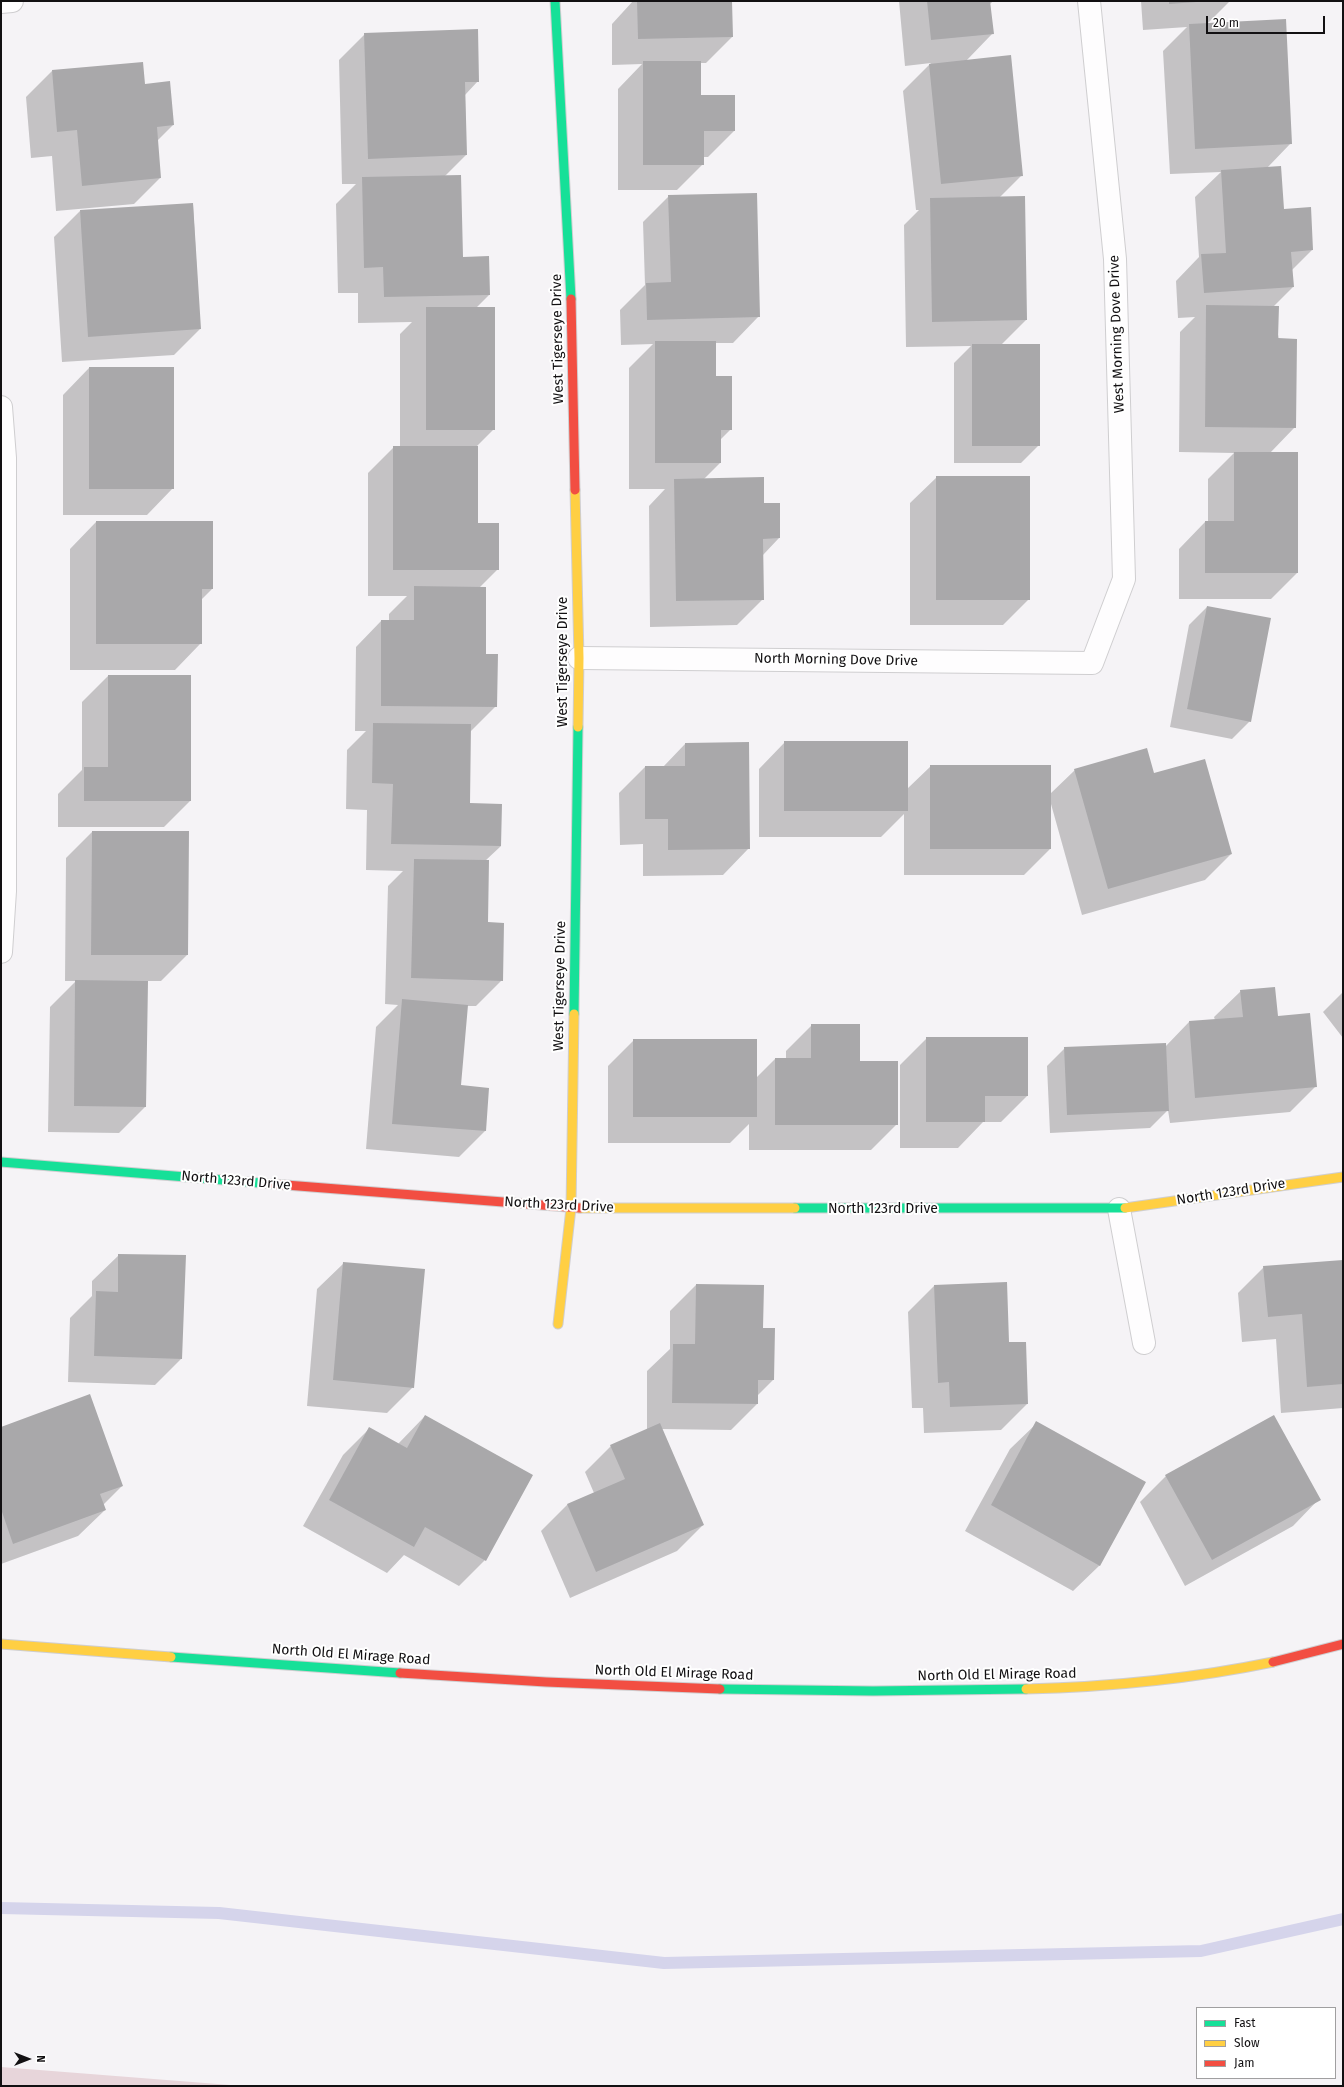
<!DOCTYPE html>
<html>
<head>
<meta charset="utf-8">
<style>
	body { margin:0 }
	#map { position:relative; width:1344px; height:2087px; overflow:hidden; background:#f5f3f6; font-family:"Fira Sans",sans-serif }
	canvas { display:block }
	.frame { position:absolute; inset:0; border:2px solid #121012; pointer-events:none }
	.legend { position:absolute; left:1196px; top:2007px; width:140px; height:72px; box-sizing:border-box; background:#fff; border:1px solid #a09fa0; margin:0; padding:5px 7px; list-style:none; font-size:12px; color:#121012 }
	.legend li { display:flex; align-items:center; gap:8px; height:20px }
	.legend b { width:20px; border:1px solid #a09fa0 }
	.north { position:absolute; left:8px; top:2039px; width:40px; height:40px; -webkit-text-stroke:3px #fff; paint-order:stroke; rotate:90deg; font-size:11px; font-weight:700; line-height:16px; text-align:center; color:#121012 }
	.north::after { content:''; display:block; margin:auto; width:14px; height:18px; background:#121012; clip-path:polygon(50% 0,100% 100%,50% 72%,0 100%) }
	.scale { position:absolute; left:1206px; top:16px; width:119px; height:18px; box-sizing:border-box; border:2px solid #121012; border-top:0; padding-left:5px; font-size:12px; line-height:14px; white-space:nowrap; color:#121012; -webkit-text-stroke:3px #fff; paint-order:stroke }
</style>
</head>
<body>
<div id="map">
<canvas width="1344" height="2087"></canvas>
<div class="frame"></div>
<ul class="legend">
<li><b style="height:5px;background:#16e098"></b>Fast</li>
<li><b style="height:5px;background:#ffcf43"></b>Slow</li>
<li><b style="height:5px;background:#f24e42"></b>Jam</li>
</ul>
<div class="north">N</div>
<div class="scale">20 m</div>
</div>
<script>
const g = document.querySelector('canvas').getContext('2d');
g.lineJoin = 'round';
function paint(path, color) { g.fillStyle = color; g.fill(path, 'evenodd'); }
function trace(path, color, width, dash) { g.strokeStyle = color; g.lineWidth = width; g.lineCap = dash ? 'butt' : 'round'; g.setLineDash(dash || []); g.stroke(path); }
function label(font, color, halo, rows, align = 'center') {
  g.font = font + ' "Fira Sans",sans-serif'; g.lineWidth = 4; g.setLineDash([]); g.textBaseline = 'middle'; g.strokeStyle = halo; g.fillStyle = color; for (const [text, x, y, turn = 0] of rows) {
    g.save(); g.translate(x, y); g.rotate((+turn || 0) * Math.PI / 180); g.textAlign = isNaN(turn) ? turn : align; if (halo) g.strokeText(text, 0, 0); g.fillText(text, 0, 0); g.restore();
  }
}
paint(new Path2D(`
	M1 2067 243 2086H1Z`), '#e7d5da');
paint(new Path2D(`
	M633 1H731L732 37 706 63H700V96L734 131 708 157H703V164L677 190H618V89L642 64 612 65V24Z
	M899 1H993L990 4 992 34 966 61 1022 175 1000 197 1026 320 1001 345 1039 445 1021 463H954V363L971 346 906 347 904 225 919 210H916L903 91 931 63 905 66Z
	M1141 1H1230L1207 24 1291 143 1267 168 1283 210 1312 250 1291 271 1293 287 1273 307 1295 427 1270 453 1297 573 1271 599H1179V549L1205 522H1208V479L1234 453 1179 452 1180 332 1195 317 1178 318 1176 281 1199 257 1195 197 1221 172 1170 174 1163 51 1187 27 1143 30Z
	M365 34 478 81 465 95 466 155 445 176 462 258 489 295 476 308 494 429 477 446V524L498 569 479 588 485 655 496 706 470 732 469 804 501 846 485 861 487 923 502 980 476 1006H467L460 1086 485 1131 459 1157 366 1149 376 1027 398 1005 385 1004 388 886 403 871 366 870 367 810 346 809 347 750 366 731H355L356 647 382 620H389V614L407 596H368V473L394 447H400V334L412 322 358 323V293H338L336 204 356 184H342L339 60Z
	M52 71 144 85 173 125 157 141 160 178 134 204 56 211 52 156 31 158 26 97Z
	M669 196 759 316 733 343H715V377L731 429 720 440V463L704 479 763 504 779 538 763 555V599L737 625 650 627 649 506 665 489H629V368L653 344 621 345 620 310 645 285 643 222Z
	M193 204 200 329 174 355 62 362 54 237 80 211Z
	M89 368 173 488 147 515H63V395Z
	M937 477 1029 599 1003 625H910V503Z
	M96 522 212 589 201 600V643L175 670H70V549Z
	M1207 607 1250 721 1232 739 1170 727 1189 625Z
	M108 676 190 801 164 827H58V794L82 770V702Z
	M785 742 907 789 931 766 1050 794 1075 770 1153 775 1231 854 1205 880 1082 915 1051 804 1050 849 1024 875H904V814L881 837H759V769Z
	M685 744 749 848 723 875 643 876V844L620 845 619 793 645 767H663Z
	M92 832 187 955 161 981H147L145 1107 119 1133 48 1132 50 1007 76 981H65L66 858Z
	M1241 991 1277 1017 1316 1086 1290 1112 1170 1123 1168 1110 1150 1128 1050 1133 1047 1066 1065 1048 1165 1047 1189 1022 1215 1020 1214 1017Z
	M1343 992V1038L1323 1012Z
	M812 1025 859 1062 897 1124 871 1150H749V1124L730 1143H608V1066L634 1040 756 1078 775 1059H786V1051Z
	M927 1038H1027V1096L1001 1122H983L958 1148H900V1065Z
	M119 1255 181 1359 155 1385 68 1382 70 1318 92 1296V1281Z
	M1343 1261V1408L1281 1413 1276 1339 1242 1342 1238 1293 1264 1267Z
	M344 1263 413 1387 387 1413 307 1406 317 1289Z
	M1006 1283 1008 1343 1027 1404 1001 1430 924 1433 923 1408H912L908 1312 934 1286Z
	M696 1285 762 1329H774L773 1380 757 1396V1404L731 1430 661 1429 703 1525 677 1551 570 1598 541 1531 567 1505 594 1493 585 1472 611 1446 647 1430V1371L670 1349V1311Z
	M425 1416 485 1560 459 1586 404 1555 387 1573 303 1526 343 1455 369 1429 398 1444Z
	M1037 1423 1100 1565 1073 1591 965 1531 1010 1449Z
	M1 1428 122 1486 103 1505 105 1510 78 1536 1 1564Z
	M1166 1476 1319 1499 1293 1526 1185 1586 1140 1502Z`), '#0003');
trace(new Path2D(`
	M1 1908 219 1913 664 1963 1201 1951 1343 1919`), '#d5d4eb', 12);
paint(new Path2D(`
	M637 1H732L733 37 638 39Z
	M927 1H990L994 34 931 40Z
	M1169 1H1197V2L1169 4Z
	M1286 19 1292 144 1195 149 1189 24Z
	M478 29 479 82H465L467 155 368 159 364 33Z
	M1011 55 1023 176 941 184 929 64Z
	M643 61H701V95H735V131H704V165H643Z
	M143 62 145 84 170 81 174 125 157 127 161 178 82 186 77 130 57 132 52 70Z
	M1281 166 1284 209 1311 207 1313 250 1291 252 1294 287 1204 293 1201 254 1226 253 1221 170Z
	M461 175 463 257 489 256 490 295 384 297 383 267 364 268 362 177Z
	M757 193 760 317 647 320 646 283 671 282 668 195Z
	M1025 196 1027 320 932 322 930 198Z
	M193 203 201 329 88 337 80 210Z
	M1206 305 1279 306 1278 338 1297 339 1296 428 1205 427Z
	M426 307H495V430H426Z
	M655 341H716V376H732V430H721V463H655Z
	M972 344H1040V446H972Z
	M89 367H174V489H89Z
	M393 446H478V523H499V570H393Z
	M1234 452H1298V573H1205V521H1234Z
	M936 476H1030V600H936Z
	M764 477V503H780V538L763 539 764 600 676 601 674 479Z
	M96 521H213V589H202V644H96Z
	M414 586 486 587V654H498L497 707 381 706V620H414Z
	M1207 606 1271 618 1251 722 1187 709Z
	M108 675H191V801H84V767H108Z
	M373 723 471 724 470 803 502 804 501 846 391 844 393 784 372 783Z
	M784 741H908V811H784Z
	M749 742 750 849 668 850V819H645V766H685V743Z
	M1147 748 1154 773 1205 759 1232 854 1108 889 1074 769Z
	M930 765H1051V849H930Z
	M92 831H189L188 955H91Z
	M414 859 489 860 488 922 504 923 503 981 411 978Z
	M75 980 148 981 146 1107 74 1106Z
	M1275 987 1278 1016 1310 1013 1317 1087 1195 1098 1189 1021 1243 1017 1240 990Z
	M402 999 468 1005 461 1085 489 1088 486 1131 392 1124Z
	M811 1024H860V1061H898V1125H775V1058H811Z
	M926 1037H1028V1096H985V1122H926Z
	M633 1039H757V1117H633Z
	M1166 1043 1169 1111 1067 1115 1064 1047Z
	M118 1254 186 1255 182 1359 94 1356 96 1291 118 1292Z
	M1343 1260V1384L1307 1387 1302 1314 1268 1317 1263 1266Z
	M343 1262 425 1269 414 1388 333 1380Z
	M1007 1282 1009 1342H1026L1028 1404 950 1407 949 1382 938 1383 934 1285Z
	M696 1284 764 1285 763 1328H775L774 1380H758V1404L672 1403 673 1344H695Z
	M90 1394 123 1486 100 1494 106 1510 13 1544 1 1509V1427Z
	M425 1415 533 1475 486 1561 425 1527 414 1547 329 1500 369 1427 407 1448Z
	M1274 1415 1321 1500 1212 1560 1165 1475Z
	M1036 1421 1146 1482 1100 1566 991 1505Z
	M660 1423 704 1525 596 1572 567 1504 625 1479 610 1445Z`), '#a9a8aa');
const street = new Path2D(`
	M1 2 12 1
	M1 407 5 458V891L1 952
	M579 658 1092 663 1124 579 1115 259 1089 1
	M1119 1209 1144 1343`);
const fast = new Path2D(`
	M555 1 571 299
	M574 1014 578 727
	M1 1162 273 1184
	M795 1208H1125
	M171 1657 400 1673
	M720 1689 873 1691 1026 1689`);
const slow = new Path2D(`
	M575 490 579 658 578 727
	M580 1208H795
	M1125 1208 1343 1177
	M558 1324 571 1208 574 1014
	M1 1644 171 1657
	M1026 1689C1109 1687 1191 1679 1273 1662`);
const jam = new Path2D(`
	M571 299 575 490
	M273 1184 580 1208
	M1273 1662 1343 1644
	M400 1673 546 1682 720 1689`);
trace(street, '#cfced0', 24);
trace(fast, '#cfced0', 11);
trace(slow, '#cfced0', 11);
trace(jam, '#cfced0', 11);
trace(street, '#fefdfe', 22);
trace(fast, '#16e098', 9);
trace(slow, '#ffcf43', 9);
trace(jam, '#f24e42', 9);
label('14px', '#121012', '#fff', [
	["West Morning Dove Drive",1117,334,-92],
	["West Tigerseye Drive",558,339,-91],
	["North Morning Dove Drive",836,660,1],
	["West Tigerseye Drive",563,662,-90],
	["West Tigerseye Drive",560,986,-89],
	["North 123rd Drive",236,1181,5],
	["North 123rd Drive",1231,1192,-9],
	["North 123rd Drive",559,1205,3],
	["North 123rd Drive",883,1209],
	["North Old El Mirage Road",351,1655,4],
	["North Old El Mirage Road",674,1673,2],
	["North Old El Mirage Road",997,1675,-1]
]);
</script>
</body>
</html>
